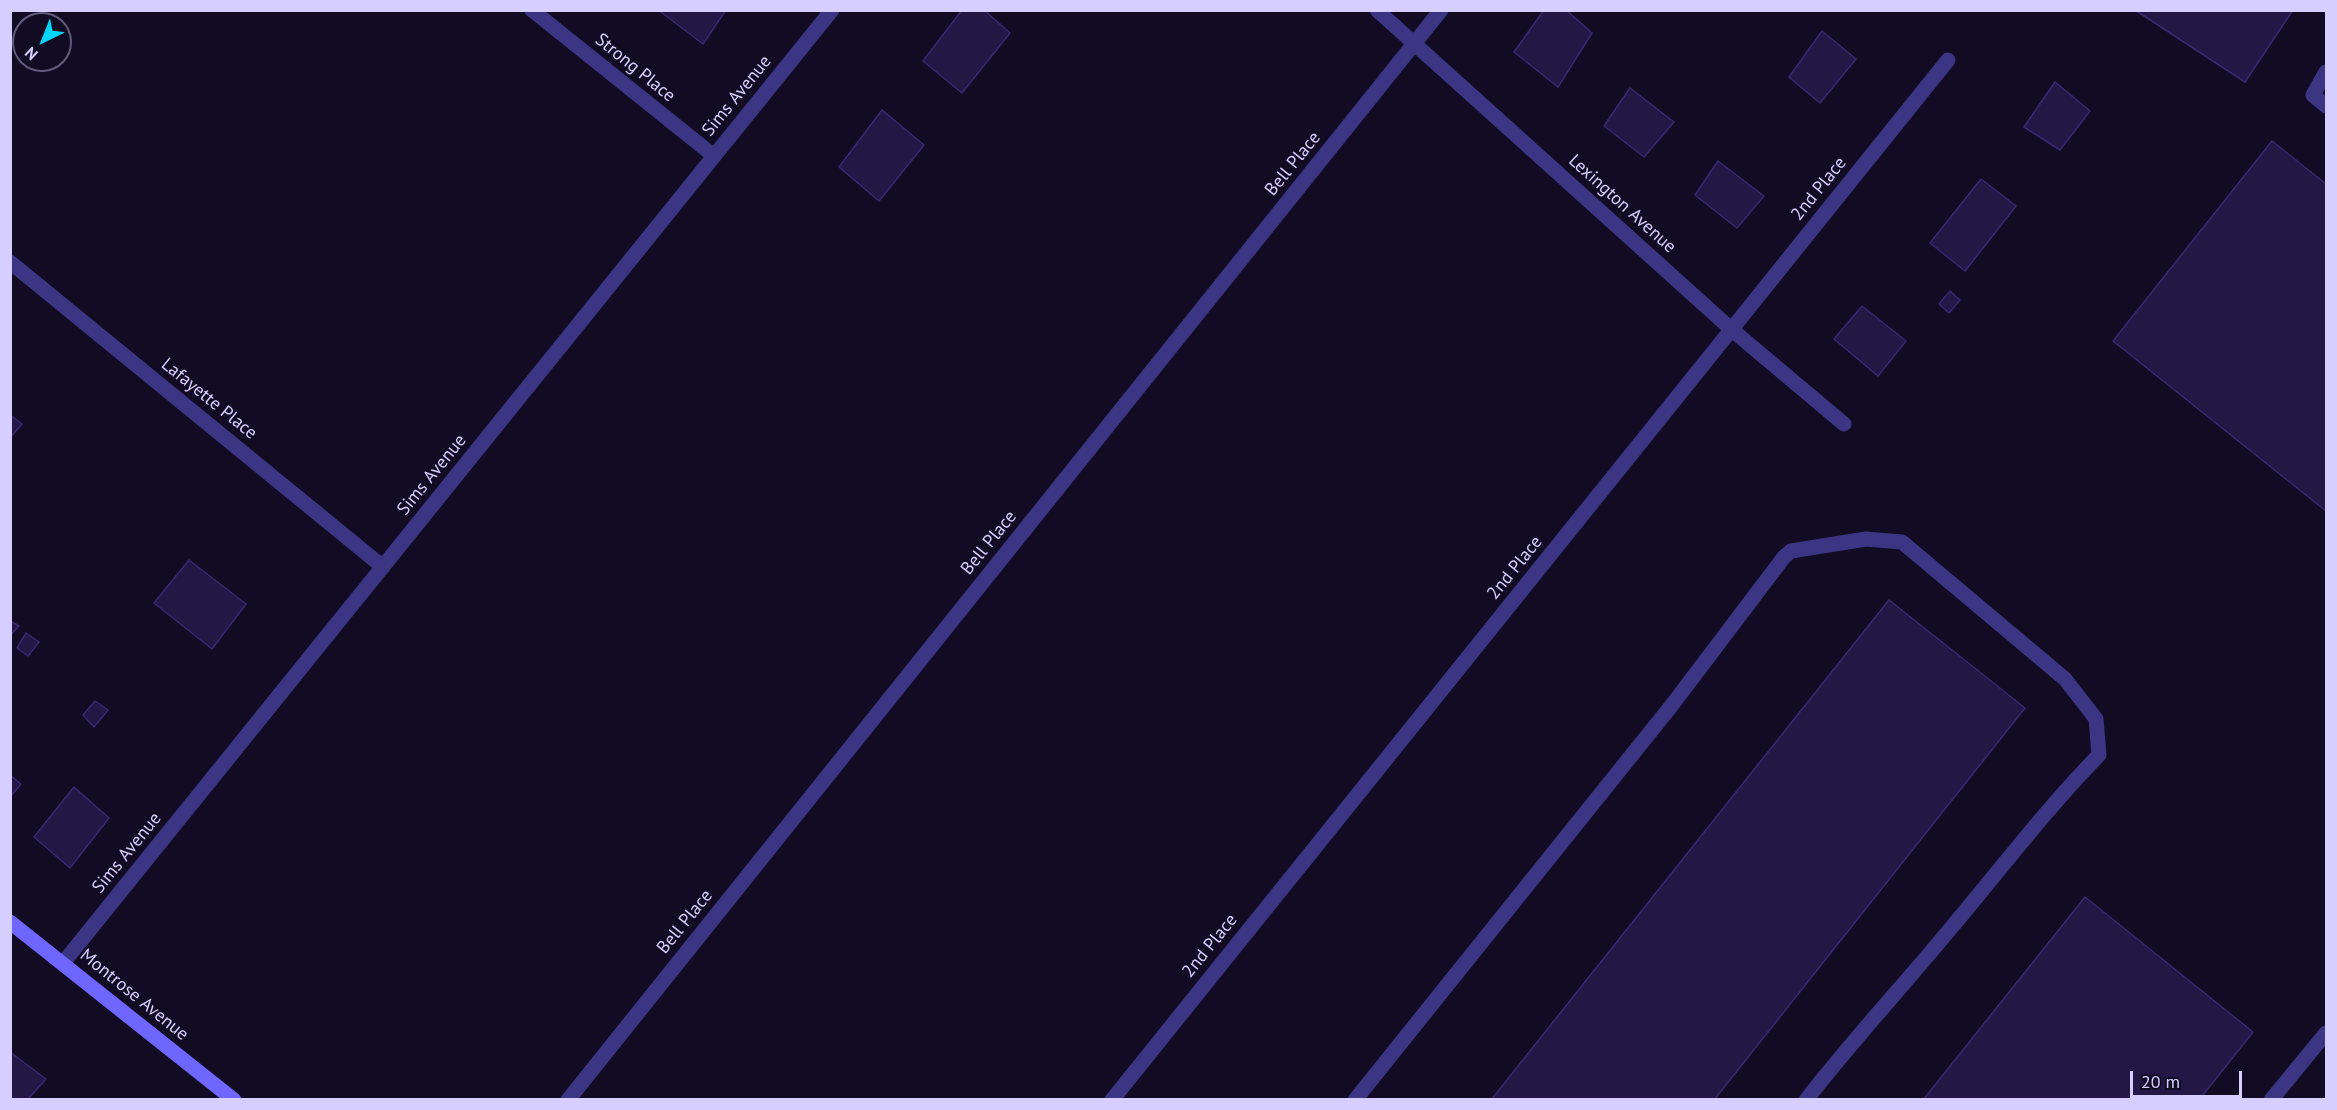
<!DOCTYPE html>
<html>
<head>
<meta charset="utf-8">
<style>
	body { margin:0 }
	#map { position:relative; width:2337px; height:1110px; overflow:hidden; background:#110c23; font-family:"PT Sans",sans-serif }
	canvas { display:block }
	.frame { position:absolute; inset:0; border:12px solid #d6ceff; pointer-events:none }
	.north { position:absolute; left:12px; top:12px; width:60px; height:60px; box-sizing:border-box; background:#110c23; border:2px solid #605a7b; border-radius:50%; rotate:223deg; font-size:16px; font-weight:700; line-height:24px; text-align:center; color:#d6ceff }
	.north::after { content:''; display:block; margin:auto; width:21px; height:27px; background:#00d6f9; clip-path:polygon(50% 0,100% 100%,50% 72%,0 100%) }
	.scale { position:absolute; left:2130px; top:1071px; width:112px; height:27px; box-sizing:border-box; border:3px solid #d6ceff; border-top:0; padding-left:8px; font-size:18px; line-height:21px; white-space:nowrap; color:#d6ceff; -webkit-text-stroke:4px #110c23; paint-order:stroke }
</style>
</head>
<body>
<div id="map">
<canvas width="2337" height="1110"></canvas>
<div class="frame"></div>
<div class="north">N</div>
<div class="scale">20 m</div>
</div>
<script>
const g = document.querySelector('canvas').getContext('2d');
g.lineJoin = 'round';
function paint(path, color) { g.fillStyle = color; g.fill(path, 'evenodd'); }
function trace(path, color, width, dash) { g.strokeStyle = color; g.lineWidth = width; g.lineCap = dash ? 'butt' : 'round'; g.setLineDash(dash || []); g.stroke(path); }
function label(font, color, halo, rows, align = 'center') {
  g.font = font + ' "PT Sans",sans-serif'; g.lineWidth = 4.5; g.setLineDash([]); g.textBaseline = 'middle'; g.strokeStyle = halo; g.fillStyle = color; for (const [text, x, y, turn = 0] of rows) {
    g.save(); g.translate(x, y); g.rotate((+turn || 0) * Math.PI / 180); g.textAlign = isNaN(turn) ? turn : align; if (halo) g.strokeText(text, 0, 0); g.fillText(text, 0, 0); g.restore();
  }
}
const building = new Path2D(`
	M662 10H726L703 44 661 12Z
	M962 10H984L1010 33 962 93 923 61Z
	M1544 10H1566L1592 33 1558 87 1514 52Z
	M2135 10H2293L2245 82Z
	M1822 31 1856 59 1820 103 1789 77Z
	M2055 82 2090 111 2060 150 2024 127Z
	M1630 88 1674 122 1644 157 1604 126Z
	M882 110 924 145 879 201 839 167Z
	M2272 141 2326 184V511L2113 341Z
	M1718 161 1764 196 1737 228 1695 195Z
	M1981 179 2016 206 1965 271 1930 243Z
	M1950 291 1960 300 1949 313 1939 304Z
	M1862 306 1906 341 1878 376 1834 339Z
	M10 415 22 424 10 438Z
	M189 560 246 604 212 649 154 603Z
	M1889 600 2025 708 1714 1100H1491Z
	M10 621 19 626 10 636Z
	M26 633 39 642 28 656 17 648Z
	M95 701 108 710 94 727 83 715Z
	M10 775 21 784 10 797Z
	M74 787 109 818 70 868 34 837Z
	M2085 897 2253 1032 2199 1100H1923Z
	M10 1052 46 1079 27 1100H10Z`);
paint(building, '#221745');
trace(building, '#3a2872', 1.5);
trace(new Path2D(`
	M2326 72 2313 95 2326 106
	M1355 1100 1672 705 1784 557 1791 551 1866 539 1902 542 2065 679 2096 719 2099 755C2046 809 2000 870 1951 928 1903 986 1852 1041 1806 1100
	M2271 1100 2326 1033`), '#3b3584', 15);
trace(new Path2D(`
	M532 10 714 156
	M1377 10 1731 329 1844 424
	M10 262 383 567
	M63 963 832 10
	M568 1100 1441 10
	M1112 1100 1948 60`), '#3b3584', 15);
trace(new Path2D(`
	M10 922 234 1100`), '#6f65ff', 15);
label('18px', '#d6ceff', '#110c23', [
	["Strong Place",635,68,39],
	["Sims Avenue",737,96,-51],
	["Bell Place",1293,164,-51],
	["2nd Place",1819,189,-51],
	["Lexington Avenue",1622,204,42],
	["Lafayette Place",209,399,39],
	["Sims Avenue",432,475,-51],
	["Bell Place",989,543,-51],
	["2nd Place",1515,568,-51],
	["Sims Avenue",127,853,-51],
	["Bell Place",685,922,-51],
	["2nd Place",1210,946,-51],
	["Montrose Avenue",134,995,39]
]);
</script>
</body>
</html>
